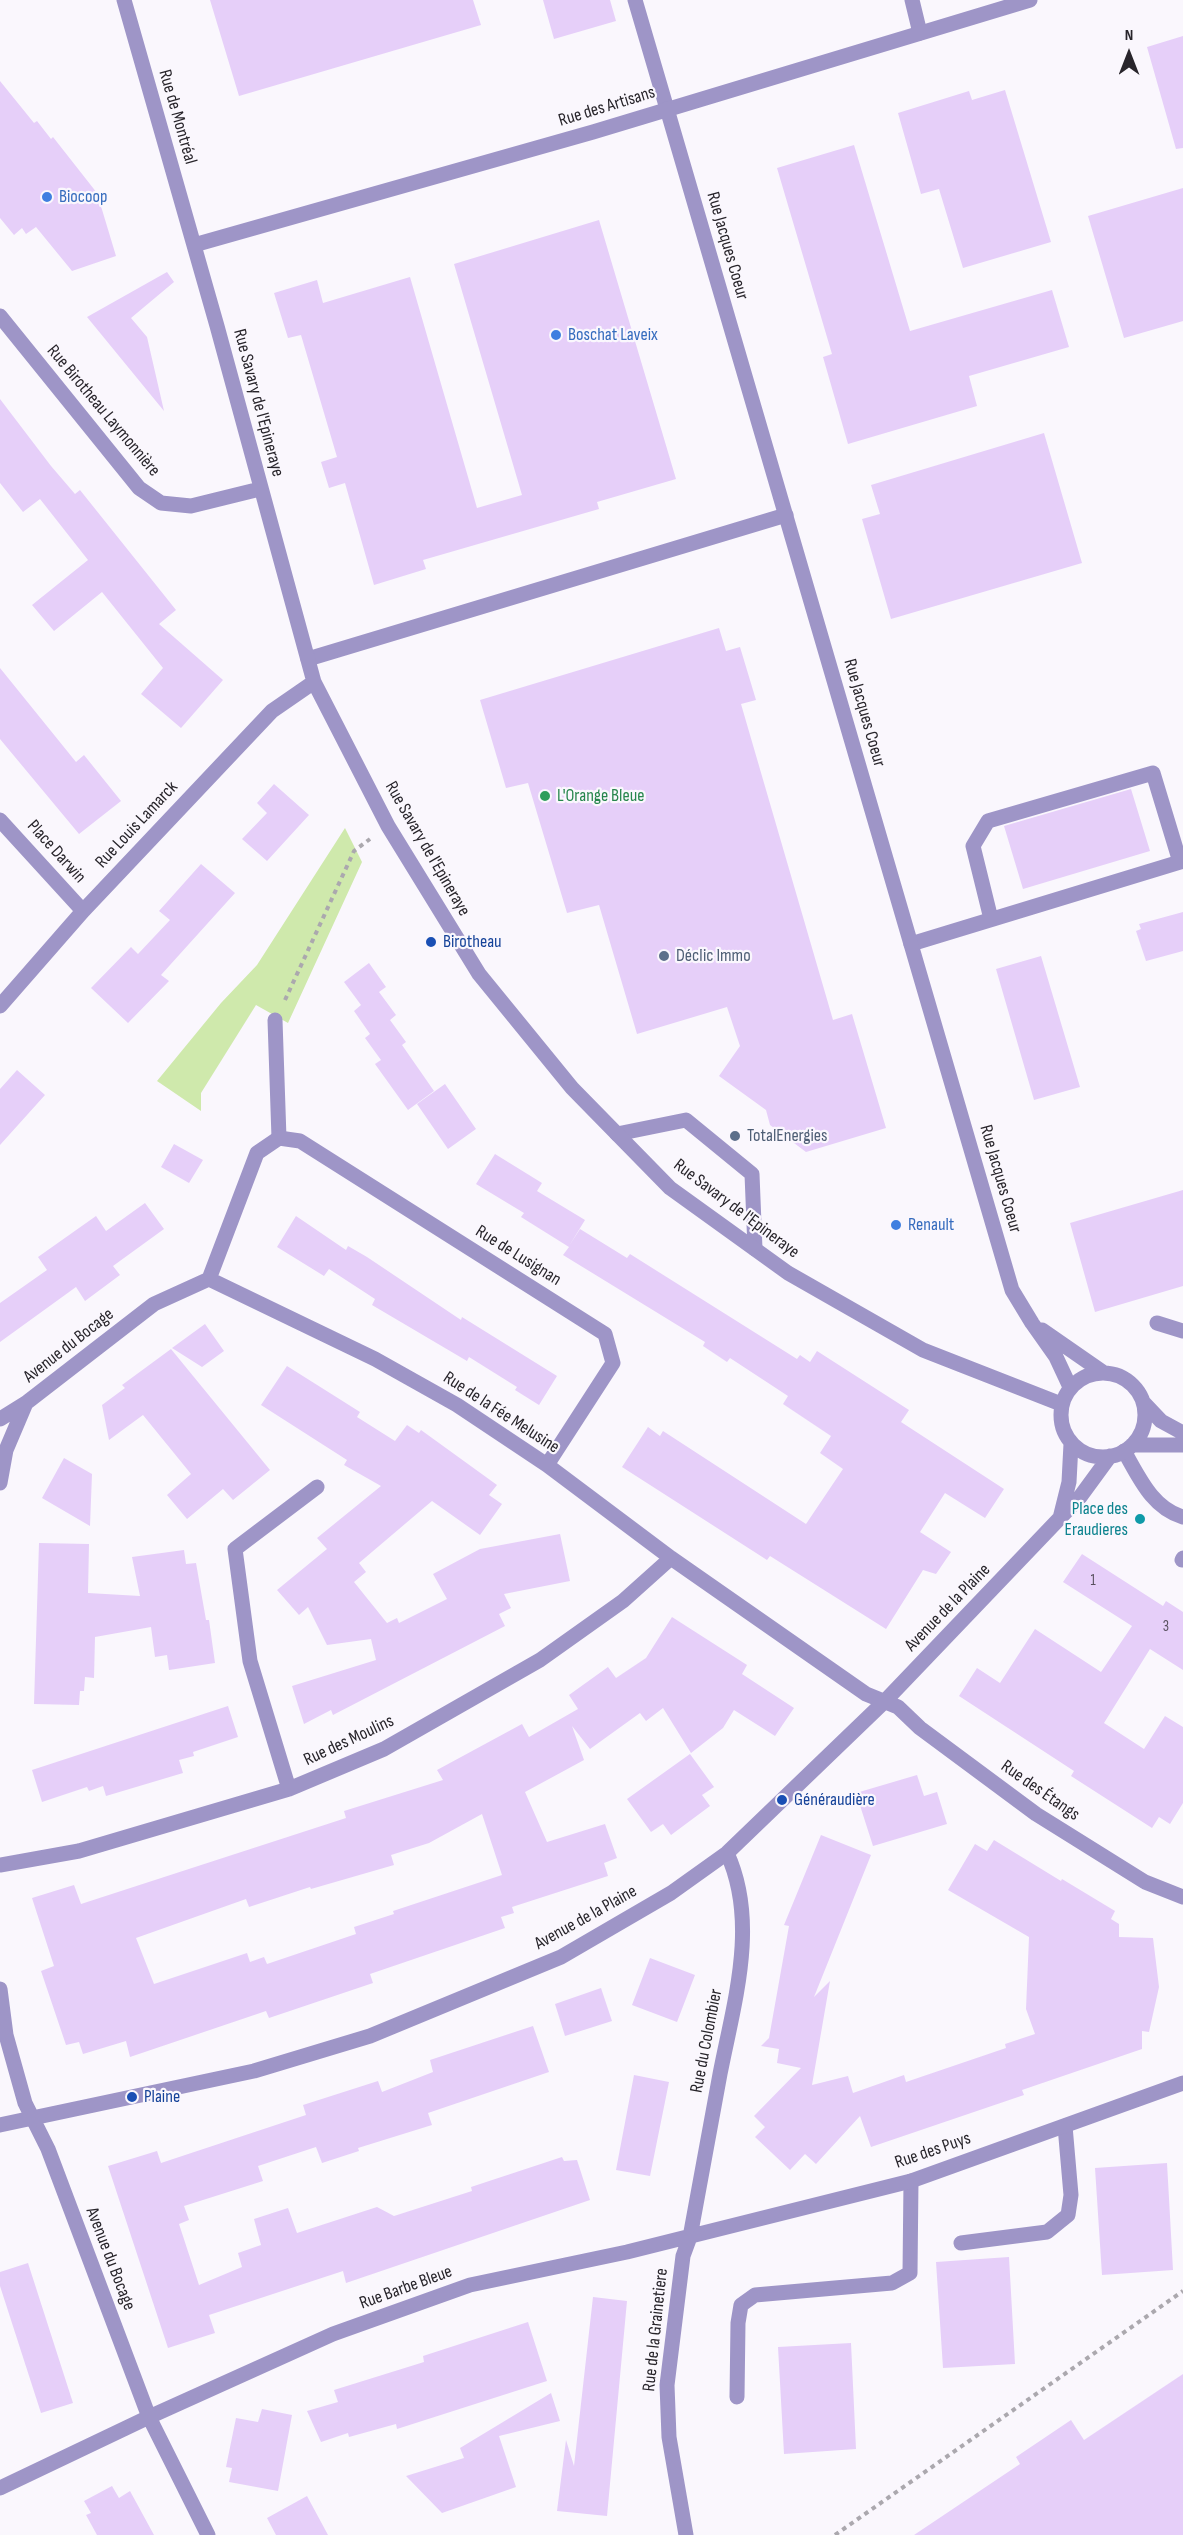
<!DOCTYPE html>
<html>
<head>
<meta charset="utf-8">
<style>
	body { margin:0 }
	#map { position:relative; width:1183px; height:2535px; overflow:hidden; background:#faf7fd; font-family:"Sofia Sans Condensed",sans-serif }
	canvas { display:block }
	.north { position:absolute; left:1099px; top:24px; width:60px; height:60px; -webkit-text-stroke:4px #faf7fd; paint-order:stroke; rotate:0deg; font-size:16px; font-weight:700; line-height:24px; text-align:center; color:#28252b }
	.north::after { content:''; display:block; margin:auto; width:21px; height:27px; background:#28252b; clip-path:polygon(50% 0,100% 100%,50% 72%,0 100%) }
</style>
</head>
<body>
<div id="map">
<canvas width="1183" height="2535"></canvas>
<div class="north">N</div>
</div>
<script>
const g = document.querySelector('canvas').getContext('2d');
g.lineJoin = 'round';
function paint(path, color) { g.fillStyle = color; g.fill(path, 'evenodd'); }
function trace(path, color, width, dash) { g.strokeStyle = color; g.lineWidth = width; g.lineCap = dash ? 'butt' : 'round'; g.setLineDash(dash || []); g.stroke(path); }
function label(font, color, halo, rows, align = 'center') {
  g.font = font + ' "Sofia Sans Condensed",sans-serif'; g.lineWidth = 4.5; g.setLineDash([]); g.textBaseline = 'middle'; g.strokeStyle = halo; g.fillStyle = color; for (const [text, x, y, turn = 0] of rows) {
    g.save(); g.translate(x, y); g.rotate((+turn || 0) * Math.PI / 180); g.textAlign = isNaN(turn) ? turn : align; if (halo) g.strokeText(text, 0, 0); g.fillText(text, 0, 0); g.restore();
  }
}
paint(new Path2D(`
	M345 828 362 862 288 1023 256 1005 201 1093V1111L157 1081 221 1003 257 965Z`), '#cfe9ac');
paint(new Path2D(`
	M210 0H473L481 25 239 96Z
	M543 0H610L616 21 554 39Z
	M1183 36V148L1176 149 1147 47Z
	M0 81 34 123 37 121 51 139 53 137 97 193 116 256 72 271 36 227 26 234 22 228 14 235 0 218Z
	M1005 90 1051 242 963 268 939 189 921 194 898 113 969 91 972 100Z
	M854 145 910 331 1052 290 1069 347 969 376 977 406 848 444 823 357 832 354 777 168Z
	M1183 188V321L1124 338 1088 216Z
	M599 220 676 479 597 502 599 509 423 560 426 569 374 585 345 483 329 488 321 462 337 457 301 335 288 338 274 293 317 280 323 303 410 277 477 508 522 495 454 264Z
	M167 272 174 282 131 318 147 337 164 411 87 317Z
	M0 399 51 466 75 494 80 490 176 610 159 624 223 680 181 728 141 694 163 668 102 592 54 631 32 605 88 560 40 499 23 512 0 483Z
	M1044 433 1082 563 891 619 862 519 880 514 871 485Z
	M719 628 726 651 740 647 756 700 741 704 833 1020 852 1014 886 1128 806 1152 770 1125 766 1110 719 1076 740 1046 727 1007 637 1034 599 905 567 913 528 783 506 788 480 700Z
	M0 668 76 762 84 755 121 801 79 834 0 739Z
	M274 784 309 815 267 861 242 839 267 813 257 803Z
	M1131 789 1150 851 1023 889 1004 826Z
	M201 864 235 893 161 975 169 981 128 1023 91 988 131 947 138 954 170 920 159 911Z
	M1183 912V951L1146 961 1136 931 1141 929 1139 924Z
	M1041 956 1080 1087 1034 1100 996 969Z
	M369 963 386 987 379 992 396 1015 390 1020 406 1042 402 1045 434 1091 408 1110 375 1064 381 1060 365 1038 370 1034 354 1011 361 1005 344 982Z
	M17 1070 45 1095 0 1145V1089Z
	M445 1084 476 1129 448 1149 417 1104Z
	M174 1144 203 1160 189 1183 161 1167Z
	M495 1154 542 1183 537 1191 585 1220 569 1246 580 1229 627 1258 630 1254 797 1359 800 1355 810 1362 817 1351 909 1410 901 1422 1004 1489 985 1518 945 1493 920 1532 951 1552 936 1574 923 1570 886 1629 770 1556 767 1560 622 1467 648 1427 660 1436 663 1431 806 1524 843 1469 820 1453 831 1436 783 1404 788 1396 730 1358 727 1362 703 1346 705 1342 563 1255 569 1247 521 1217 524 1213 476 1184Z
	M1183 1190V1286L1095 1312 1070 1223Z
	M145 1203 164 1229 113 1266 120 1275 85 1301 76 1287 0 1342V1303L47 1270 38 1257 96 1216 106 1231Z
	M296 1216 346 1250 348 1246 367 1257 461 1320 462 1317 557 1376 539 1405 515 1390 517 1387 469 1357 467 1361 372 1305 375 1299 329 1269 324 1276 277 1247Z
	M205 1324 224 1351 202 1367 172 1348Z
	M171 1349 270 1470 233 1500 223 1489 187 1519 167 1495 191 1474 143 1415 109 1440 102 1405 125 1388 122 1385Z
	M287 1366 360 1412 357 1417 395 1441 407 1425 419 1433 421 1430 497 1485 489 1495 502 1504 480 1535 432 1501 359 1563 366 1572 354 1582 387 1623 397 1618 399 1623 447 1599 433 1574 480 1549 560 1534 570 1581 504 1594 511 1608 499 1614 505 1626 333 1715 331 1710 304 1724 292 1686 376 1660 371 1639 327 1645 308 1607 299 1615 277 1590 327 1549 317 1538 381 1486 344 1465 347 1460 261 1405Z
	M64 1458 92 1474 90 1526 42 1498Z
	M39 1543 89 1544 88 1593 140 1596 132 1557 184 1550 186 1564 196 1563 206 1620H209L215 1663 169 1670 167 1655 155 1657 151 1627 95 1637 94 1678 85 1677 84 1691H80L79 1705 34 1704Z
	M1082 1554 1163 1606 1166 1601 1183 1612V1670L1150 1649 1104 1723 1144 1749 1165 1716 1183 1727V1803L1170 1824 1159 1817 1152 1828 1071 1776 1074 1771 959 1696 977 1668 1000 1683 1035 1629 1101 1672 1132 1626 1063 1582Z
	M672 1617 747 1665 742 1674 794 1708 775 1736 734 1710 723 1728 691 1753 663 1708 646 1721 640 1713 590 1749 572 1726 584 1760 525 1792 547 1842 605 1824 617 1858 604 1863 608 1876 512 1907 514 1913 501 1917 505 1928 370 1974 373 1983 269 2018 266 2011 130 2057 126 2041 83 2054 79 2042 66 2045 41 1971 54 1966 32 1898 74 1885 81 1904 346 1818 344 1811 443 1780 437 1770 522 1724 529 1737 578 1709 569 1695 608 1667 616 1678 646 1658ZM482 1814 502 1875 393 1911 394 1914 354 1927 356 1934 267 1964 264 1957 250 1962 247 1953 154 1984 136 1938 246 1899 249 1907 310 1887 311 1889 394 1865 391 1855 429 1843Z
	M228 1706 238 1737 193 1752 194 1756 179 1760 183 1773 106 1796 103 1786 89 1791 87 1787 42 1802 32 1770Z
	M690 1754 714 1787 702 1795 710 1806 671 1835 663 1824 651 1832 627 1799Z
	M917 1775 924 1796 937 1792 947 1824 873 1846 856 1793Z
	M821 1835 871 1855 814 1997 830 1981 812 2085 848 2076 853 2093 904 2075 906 2082 1006 2048 1005 2044 1035 2034 1026 2009 1029 1937 948 1890 975 1844 987 1851 994 1840 1061 1881 1062 1879 1115 1911 1111 1919 1119 1924V1937L1153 1938 1159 1987 1149 2032 1142 2031V2049L1022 2090 1024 2095 871 2147 860 2116 816 2164 805 2154 790 2170 755 2137 765 2127 754 2116 801 2068 777 2063 779 2049 761 2046 769 2038 789 1926 784 1925Z
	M650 1958 695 1975 677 2022 632 2005Z
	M601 1988 612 2021 565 2036 555 2004Z
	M533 2026 549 2072 428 2113 432 2125 358 2148 359 2151 322 2163 316 2147 258 2166 263 2181 184 2206 189 2220 179 2224 199 2285 242 2267 238 2253 261 2245 254 2219 288 2208 297 2233 377 2207 394 2216 472 2191 471 2187 562 2157 564 2161 577 2160 590 2200 346 2283 343 2271 209 2315 215 2333 168 2348 108 2166 157 2151 161 2163 306 2115 303 2105 378 2081 382 2092 433 2072 430 2060Z
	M634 2075 669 2082 650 2176 616 2170Z
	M1167 2163 1173 2270 1102 2275 1095 2168Z
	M1009 2257 1015 2364 943 2368 936 2262Z
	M28 2263 73 2403 41 2413 0 2286V2272Z
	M593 2297 627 2301 607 2516 557 2511 566 2440 574 2466Z
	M528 2322 547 2381 397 2429 396 2424 349 2437 348 2433 321 2442 307 2411 338 2402 334 2390 424 2362 423 2356Z
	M851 2343 856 2449 784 2454 778 2347Z
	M1183 2374V2535H914L1020 2464 1016 2457 1071 2420 1084 2440Z
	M551 2393 560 2421 499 2436 516 2487 442 2513 406 2476 464 2458 460 2448Z
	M262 2409 292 2415 278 2491 229 2482 232 2468 226 2467 236 2418 258 2422Z
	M112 2486 119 2498 130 2491 154 2535H97L86 2515 91 2513 84 2501Z
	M307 2496 328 2535H276L267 2518Z`), '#e6cff9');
trace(new Path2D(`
	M285 1000 354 851 370 839
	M835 2535 1183 2291`), '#aba8ae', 4, [4.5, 4.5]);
trace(new Path2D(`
	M635 0 667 109
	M912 0 920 33
	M308 659 786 515
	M911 944 1180 862 1153 773 988 821 973 846 991 919
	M275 1020 279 1138
	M617 1134 686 1120 752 1174 755 1249
	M1157 1323 1183 1331
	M1124 1451C1139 1477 1152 1508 1183 1517
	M1182 1560 1183 1558
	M961 2243 1047 2232 1068 2215 1071 2195 1065 2126
	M737 2397 738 2323 741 2305 755 2295 892 2283 910 2273 911 2181`), '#9e95c7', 15);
trace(new Path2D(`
	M124 0 217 326 314 682 388 826 479 974 572 1088 670 1188 788 1273 923 1350 1061 1404
	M667 109 1012 1290 1032 1323 1056 1357 1070 1387
	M194 245 593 132 1030 0
	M0 316 139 488 161 503 191 506 260 489
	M0 820 83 911
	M0 1006 83 911 272 711 314 682
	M1042 1330 1104 1373
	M1061 1415a42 42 0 1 1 84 0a42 42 0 1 1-84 0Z
	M1143 1402 1161 1421 1183 1433
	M0 1419 26 1403
	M1132 1445H1183
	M547 1465 613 1363 605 1334 300 1141 279 1138 257 1153 209 1279 375 1359 457 1405 547 1465 671 1558 866 1694 898 1707 920 1728 1036 1814 1145 1882 1183 1897
	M0 1483 6 1450 26 1403 154 1304 209 1279
	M1060 1518 1069 1482 1071 1444
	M289 1789 250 1661 235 1549 317 1487
	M0 1865 79 1851 289 1789 384 1749 540 1660 623 1601 671 1558
	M0 1989 6 2035 25 2103 48 2149 149 2417 208 2535
	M0 2125 254 2071 370 2036 561 1957 671 1893 727 1853 885 1701 1080 1497 1110 1456
	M0 2488 149 2417 333 2334 470 2285 627 2252 911 2181 1183 2083
	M686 2535 669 2437 667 2385 683 2256 690 2237C700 2182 710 2128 720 2074 734 2002 759 1923 727 1853`), '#9e95c7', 15);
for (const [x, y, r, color] of [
	[47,197,6,"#3f7fe0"],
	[556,335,6,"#3f7fe0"],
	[545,796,6,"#2e9e5b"],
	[431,942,6,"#1a4fb4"],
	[664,956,6,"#5c6f8a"],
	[735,1136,6,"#5c6f8a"],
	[896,1225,6,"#3f7fe0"],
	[1140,1519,6,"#0f9aa8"],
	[782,1800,6,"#1a4fb4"],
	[132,2097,6,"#1a4fb4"]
]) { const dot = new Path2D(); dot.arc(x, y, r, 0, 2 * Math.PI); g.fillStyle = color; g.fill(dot); trace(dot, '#faf7fd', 2); }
label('15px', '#58505e', null, [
	["1",1093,1581],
	["3",1166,1627]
]);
label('18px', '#28252b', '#faf7fd', [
	["Rue des Artisans",607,107,-17],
	["Rue de Montréal",177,117,74],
	["Rue Jacques Coeur",727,246,74],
	["Rue Savary de l'Epineraye",258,403,75],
	["Rue Birotheau Laymonnière",103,411,50],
	["Rue Jacques Coeur",864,713,74],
	["Rue Louis Lamarck",137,825,-47],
	["Rue Savary de l'Epineraye",427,849,60],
	["Place Darwin",56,852,48],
	["Rue Jacques Coeur",1000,1179,74],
	["Rue Savary de l'Epineraye",736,1209,37],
	["Rue de Lusignan",518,1256,32],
	["Avenue du Bocage",69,1346,-38],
	["Rue de la Fée Melusine",501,1413,33],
	["Avenue de la Plaine",948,1608,-46],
	["Rue des Moulins",349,1741,-25],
	["Rue des Étangs",1040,1791,35],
	["Avenue de la Plaine",586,1918,-29],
	["Rue du Colombier",707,2041,-79],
	["Rue des Puys",933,2151,-19],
	["Avenue du Bocage",110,2259,69],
	["Rue Barbe Bleue",406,2288,-20],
	["Rue de la Grainetiere",656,2330,-84]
]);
label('18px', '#366cbe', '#faf7fd', [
	["Biocoop",59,197],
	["Boschat Laveix",568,335],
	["Renault",908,1225]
], 'left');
label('18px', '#27864d', '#faf7fd', [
	["L'Orange Bleue",557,796]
], 'left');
label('18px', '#164399', '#faf7fd', [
	["Birotheau",443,942],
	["Généraudière",794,1800],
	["Plaine",144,2097]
], 'left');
label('18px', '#4e5e75', '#faf7fd', [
	["Déclic Immo",676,956],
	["TotalEnergies",747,1136]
], 'left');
label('18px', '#0d838f', '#faf7fd', [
	["Place des",1128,1509],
	["Eraudieres",1128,1530]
], 'right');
</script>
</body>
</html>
